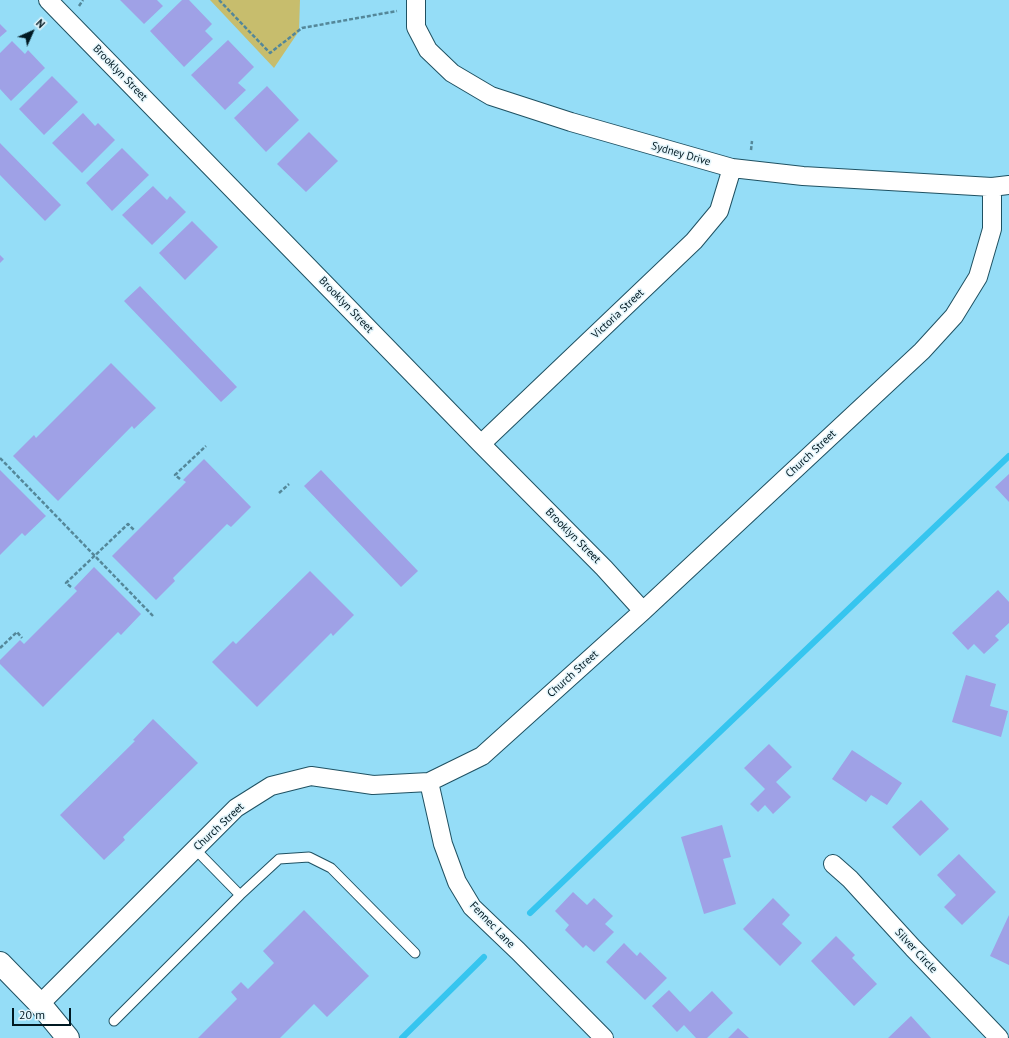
<!DOCTYPE html>
<html>
<head>
<meta charset="utf-8">
<style>
	body { margin:0 }
	#map { position:relative; width:1009px; height:1038px; overflow:hidden; background:#95ddf7; font-family:"PT Sans",sans-serif }
	canvas { display:block }
	.north { position:absolute; left:12px; top:12px; width:40px; height:40px; -webkit-text-stroke:3px #e4f5fb; paint-order:stroke; rotate:45deg; font-size:11px; font-weight:700; line-height:16px; text-align:center; color:#001922 }
	.north::after { content:''; display:block; margin:auto; width:14px; height:18px; background:#001922; clip-path:polygon(50% 0,100% 100%,50% 72%,0 100%) }
	.scale { position:absolute; left:12px; top:1008px; width:59px; height:18px; box-sizing:border-box; border:2px solid #001922; border-top:0; padding-left:5px; font-size:12px; line-height:14px; white-space:nowrap; color:#001922; -webkit-text-stroke:3px #e4f5fb; paint-order:stroke }
</style>
</head>
<body>
<div id="map">
<canvas width="1009" height="1038"></canvas>
<div class="north">N</div>
<div class="scale">20 m</div>
</div>
<script>
const g = document.querySelector('canvas').getContext('2d');
g.lineJoin = 'round';
function paint(path, color) { g.fillStyle = color; g.fill(path, 'evenodd'); }
function trace(path, color, width, dash) { g.strokeStyle = color; g.lineWidth = width; g.lineCap = dash ? 'butt' : 'round'; g.setLineDash(dash || []); g.stroke(path); }
function label(font, color, halo, rows, align = 'center') {
  g.font = font + ' "PT Sans",sans-serif'; g.lineWidth = 3; g.setLineDash([]); g.textBaseline = 'middle'; g.strokeStyle = halo; g.fillStyle = color; for (const [text, x, y, turn = 0] of rows) {
    g.save(); g.translate(x, y); g.rotate((+turn || 0) * Math.PI / 180); g.textAlign = isNaN(turn) ? turn : align; if (halo) g.strokeText(text, 0, 0); g.fillText(text, 0, 0); g.restore();
  }
}
paint(new Path2D(`
	M210 0H300L299 31 274 68Z`), '#c7bd6d');
trace(new Path2D(`
	M530 913 1009 456
	M402 1038 484 957`), '#36c5ef', 6);
paint(new Path2D(`
	M120 0H157L163 6 144 24Z
	M182 0H189L212 24 205 31 213 39 184 67 150 31Z
	M0 24 7 31 0 37Z
	M228 40 254 67 238 83 246 90 225 110 191 75Z
	M12 41 25 54 28 50 45 68 11 101 0 89V53Z
	M52 76 78 102 44 135 19 109Z
	M267 86 299 120 266 152 234 118Z
	M83 113 95 126 98 123 115 140 82 173 52 143Z
	M309 132 338 161 306 192 277 164Z
	M0 143 61 205 45 221 0 175Z
	M122 148 149 175 112 211 86 183Z
	M153 186 167 200 170 196 186 212 152 245 122 215Z
	M192 221 218 247 185 280 159 253Z
	M0 255 4 259 0 263Z
	M140 286 237 387 221 402 124 301Z
	M111 363 156 408 134 429 132 426 58 501 13 456 34 435 36 438Z
	M204 459 251 507 231 527 227 524 173 578 175 581 156 600 112 556 186 482 183 480Z
	M0 470 46 516 25 536 22 533 0 555Z
	M321 470 418 571 401 587 304 486Z
	M1009 474V502L995 487Z
	M94 567 141 614 121 635 118 632 43 707 0 664V660L20 640 24 644 77 591 74 588Z
	M310 571 354 615 333 636 331 633 257 707 212 662 233 641 236 644Z
	M998 590 1009 602V623L995 636 999 640 984 654 974 644 968 650 952 633Z
	M966 675 996 684 990 706 1008 711 1001 737 952 722Z
	M153 719 198 763 123 837 125 840 104 860 60 815 135 741 133 740Z
	M769 744 792 767 776 782 791 797 773 814 765 805 758 812 750 804 765 789 744 768Z
	M852 750 902 783 887 805 871 795 866 802 832 779Z
	M921 800 949 829 920 856 892 827Z
	M722 825 731 857 723 859 736 904 704 914 681 837Z
	M959 854 996 892 962 925 944 907 956 895 937 875Z
	M573 892 587 905 594 898 613 916 605 924 614 932 594 952 586 945 583 948 565 930 569 925 555 911Z
	M773 898 790 915 782 924 802 943 780 966 743 929Z
	M304 910 369 976 327 1017 314 1004 280 1038H198L237 999 231 992 241 982 248 989 274 963 263 951Z
	M1009 915V965L990 956Z
	M836 936 855 955 852 958 877 984 854 1006 811 961Z
	M624 943 637 956 640 952 667 978 645 1000 606 962Z
	M669 990 690 1012 712 991 733 1013 707 1038H696L684 1025 677 1032 652 1006Z
	M911 1016 931 1038H888Z
	M738 1028 749 1038H728Z`), '#9fa1e6');
const service = new Path2D(`
	M195 849 240 895 279 859 309 857 331 868 415 953
	M114 1021 240 895`);
const minor = new Path2D(`
	M48 0 481 444 604 568 643 611
	M416 0V27L428 50 452 73 491 96 571 122 732 168 803 176 992 187 1009 185
	M481 444 694 241 719 211 732 168
	M429 782 443 844 457 882 472 907 518 951 604 1038
	M833 864 850 879 913 948 999 1038
	M40 1004 236 808 271 786 311 776 373 785 429 782 482 756 643 611 922 351 954 316 978 277 992 229V187`);
const secondary = new Path2D(`
	M0 963 40 1004 68 1038`);
trace(service, '#1f5162', 11);
trace(minor, '#1f5162', 20);
trace(secondary, '#1f5162', 24);
trace(new Path2D(`
	M219 0 270 53 302 28 397 11
	M79 6 83 0
	M751 150 752 141
	M0 458 153 616
	M180 479 175 475 206 446
	M279 493 289 484
	M71 587 66 583 128 524 134 530
	M0 648 17 632 22 638`), '#548799', 2.5, [4, 2]);
trace(service, '#fff', 9);
trace(minor, '#fff', 18);
trace(secondary, '#fff', 22);
label('11px', '#001922', '#e4f5fb', [
	["Brooklyn Street",120,73,46],
	["Sydney Drive",681,154,16],
	["Brooklyn Street",346,305,46],
	["Victoria Street",618,314,-43],
	["Church Street",811,454,-43],
	["Brooklyn Street",573,536,45],
	["Church Street",573,674,-42],
	["Church Street",219,827,-43],
	["Fennec Lane",492,925,46],
	["Silver Circle",916,951,47]
]);
</script>
</body>
</html>
